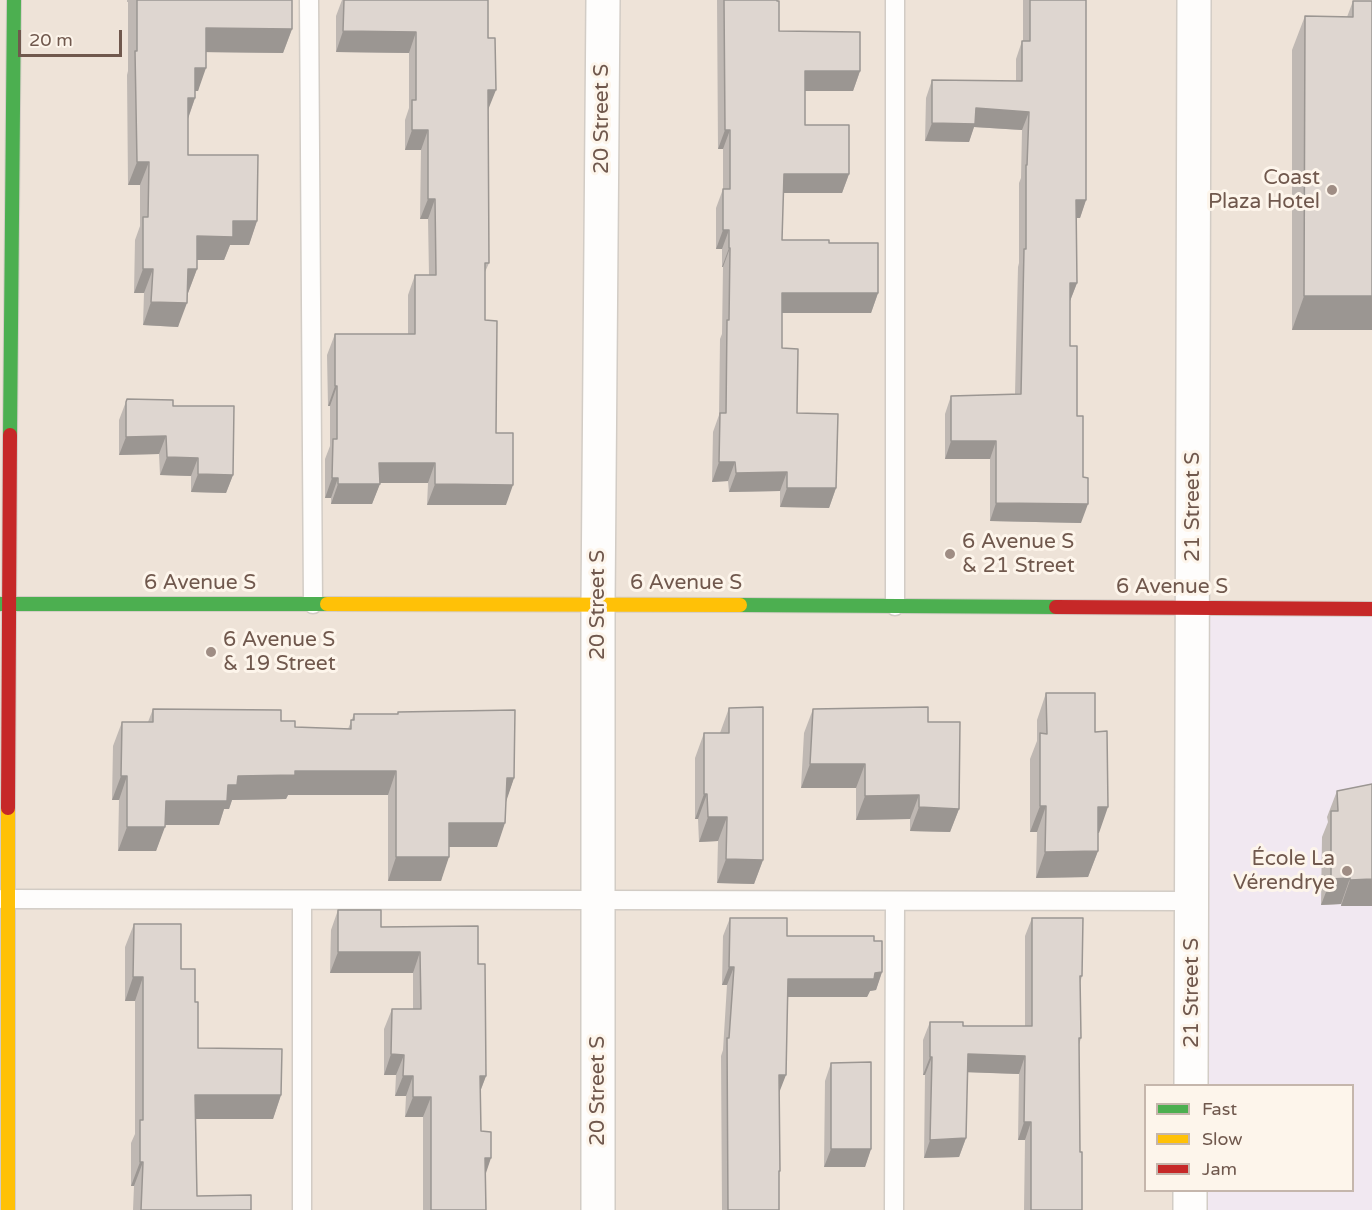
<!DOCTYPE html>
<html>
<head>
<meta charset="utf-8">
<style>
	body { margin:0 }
	#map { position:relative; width:1372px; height:1210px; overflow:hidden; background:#f5f0ea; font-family:"Varela Round",sans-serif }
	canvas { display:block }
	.legend { position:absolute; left:1144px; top:1084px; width:210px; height:108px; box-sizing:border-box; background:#fdf5eb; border:2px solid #c5b6ac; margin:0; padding:8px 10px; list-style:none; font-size:18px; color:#70584d }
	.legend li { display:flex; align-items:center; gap:12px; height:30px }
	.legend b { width:30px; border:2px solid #c5b6ac }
	.scale { position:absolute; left:18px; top:30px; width:104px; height:27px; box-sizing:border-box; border:3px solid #70584d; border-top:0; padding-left:8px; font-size:18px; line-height:21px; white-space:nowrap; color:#70584d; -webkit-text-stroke:4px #fdf5eb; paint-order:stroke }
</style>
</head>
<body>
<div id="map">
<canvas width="1372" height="1210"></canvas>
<ul class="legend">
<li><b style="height:8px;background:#4caf50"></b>Fast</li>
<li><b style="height:8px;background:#ffc107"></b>Slow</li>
<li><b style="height:8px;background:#c62828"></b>Jam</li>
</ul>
<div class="scale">20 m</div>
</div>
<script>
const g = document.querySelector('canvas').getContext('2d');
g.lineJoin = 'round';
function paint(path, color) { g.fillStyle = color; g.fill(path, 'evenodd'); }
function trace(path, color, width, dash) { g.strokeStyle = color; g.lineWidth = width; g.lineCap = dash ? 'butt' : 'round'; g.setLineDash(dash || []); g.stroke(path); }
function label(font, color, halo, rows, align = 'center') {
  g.font = font + ' "Varela Round",sans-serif'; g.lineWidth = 6; g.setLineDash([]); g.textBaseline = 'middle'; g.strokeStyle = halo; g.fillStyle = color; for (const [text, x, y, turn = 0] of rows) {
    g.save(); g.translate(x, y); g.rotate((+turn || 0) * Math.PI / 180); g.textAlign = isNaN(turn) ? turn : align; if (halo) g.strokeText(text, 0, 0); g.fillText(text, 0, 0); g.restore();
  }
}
paint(new Path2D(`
	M0 0H1372V1210H0ZM1146 1086H1352V1190H1146Z`), '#eee3d8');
paint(new Path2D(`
	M1193 608 1372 609V1210H1190V1191L1352 1190V1086L1191 1085Z`), '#f1e8f1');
const lane = new Path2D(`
	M309 0 313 604
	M895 0V606
	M2 899 1192 901
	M302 900V1210
	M894 1210 895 901`);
const street = new Path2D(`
	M1191 1086 1194 0
	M598 1210V604L603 0
	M1190 1210V1190`);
const fast = new Path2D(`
	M10 435 14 0
	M0 604H327
	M740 605 1056 607`);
const slow = new Path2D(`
	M327 604 740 605
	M8 808V1210`);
const jam = new Path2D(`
	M1056 607 1372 609
	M8 808 10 435`);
trace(lane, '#d2ccc5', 21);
trace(street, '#d2ccc5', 36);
trace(fast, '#d4cdc6', 16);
trace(slow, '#d4cdc6', 16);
trace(jam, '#d4cdc6', 16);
trace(lane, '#fefdfc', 18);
trace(street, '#fefdfc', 33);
trace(fast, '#4caf50', 14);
trace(slow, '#ffc107', 14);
trace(jam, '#c62828', 14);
paint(new Path2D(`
	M127 0H292V29L283 53 206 52 198 91H195V98L188 119V155L257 221 249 245H230L224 260H197V269L188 293H187L178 327 143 325 144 293H134L135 240 140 226V185H128L127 75 128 71V2H127Z
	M342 0H488L489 263 485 272V320L496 433 506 505H427L428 483H380L372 504H331V498H325V459L330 446V406H328L327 355 335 334H408V295L415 275H429L428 219H420L421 150H405V120L409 108V53L336 52V16Z
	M717 0H777L779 31 860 71 853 91H805V125L849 174 842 193H783L782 240 829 243 878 293 871 313H782V348L797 413 836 488 829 508 780 507V491L729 492 728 481 712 482 713 432 719 415 720 339 722 334 723 267H722V249H716V208L723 189V149H718Z
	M1023 0H1086V200L1080 218H1076L1077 283 1070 301V346L1077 416 1081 523 990 521V459H945V414L951 396 1015 394 1018 267 1019 263V183L1021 178 1022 130 974 127 969 142 925 141 926 98 932 80 1016 81V59L1022 41H1023Z
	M1353 1 1372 330H1292V50L1305 16 1347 17Z
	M127 399 173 406 233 475 226 493 191 492V476L160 475 159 454 119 455V420Z
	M1046 693 1095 732 1099 833H1098V851L1088 877 1036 878 1037 832H1030V759L1037 741V720Z
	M729 708 763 860 754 884 717 883 718 841 699 842 698 819H695V758L704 733H720Z
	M153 709 281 721 295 727 348 729 354 714 514 778 506 800 497 847H449L441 881H388V795H288L286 799 232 800 229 809H224L219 825H165L156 851H118L119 800H112L113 746 122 722H148Z
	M813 709 928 722 959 809 950 832 910 831V819L856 820V788H801L804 733Z
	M1372 784V906H1341V904L1321 905 1322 837 1328 822 1327 817 1337 791Z
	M338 910 478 964 486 1076 480 1092 481 1131 485 1174 486 1210H423V1117H405L406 1096H395L396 1075H384V1029L392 1009H413V973H330L331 930Z
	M730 918 787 936 874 941 882 972 876 990 870 991 867 997H787L779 1092V1210H722L721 1056 723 1050 727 985H722L723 936Z
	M1032 918 1082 976 1080 983 1081 1038 1079 1045 1080 1152 1082 1210H1024L1025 1140H1018L1019 1074 967 1072 966 1138 959 1157 924 1158 925 1075H923V1040L930 1022 963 1026H1025V936Z
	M134 924 181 969 195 1002 198 1048 281 1095 273 1119H196L197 1196 251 1210H133L134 1186H131V1143L135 1134V1001H125V947Z
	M831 1063 871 1149 865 1167H824L825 1081Z`), '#bfb8b3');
paint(new Path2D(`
	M206 28 292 29 283 53 197 52Z
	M343 31 416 32 409 53 336 52Z
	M195 68H206L198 91H187Z
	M805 71H860L853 91H798Z
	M488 90H496L488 110Z
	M188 98H195L187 121Z
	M976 108 1029 112 1022 130 974 127 969 142 925 141 932 123Z
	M412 130H428L421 150H405Z
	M725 130H730L723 149H718Z
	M137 162H149L140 185H128Z
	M784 174H849L842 193H777Z
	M428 199H435L428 219H420Z
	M1076 200H1086L1080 218H1070Z
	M233 221H257L249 245H230L224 260H189L197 236Z
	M723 230H729L722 249H716Z
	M729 248H730L723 267H722Z
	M143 269H153L144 293H134Z
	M188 269H197L188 293H180Z
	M1070 283H1077L1070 301H1063Z
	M782 293H878L871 313H775Z
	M1304 296H1372V330H1292Z
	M151 302 187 303 178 327 143 325Z
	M335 386H337L330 406H328Z
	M166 436 159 454 119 455 126 437Z
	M951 441H996L990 459H945Z
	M167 457 198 458 191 476 160 475Z
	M719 462H735L728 481 712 482Z
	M379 463H435L428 483H372Z
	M787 472 780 491 729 492 736 473Z
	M198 474 233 475 226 493 191 492Z
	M332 478H338L331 498H325Z
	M338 484H380L372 504H331Z
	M435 484 513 485 506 505H427Z
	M787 488H836L829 508 780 507Z
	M996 503 1088 504 1081 523 990 521Z
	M810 764H865L856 788H801Z
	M295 771H396L388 795H288L286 799 232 800 229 809H224L219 825H157L166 801 228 785 238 776Z
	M121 776H127L119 800H112Z
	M507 778H514L506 802Z
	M704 794H707L698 819H695Z
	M919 795 910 819 856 820 865 796Z
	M1040 806H1046L1037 832H1030Z
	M919 807 959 809 950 832 910 831Z
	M1098 807H1108L1099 833H1088Z
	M708 817H727L718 841 699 842Z
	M449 823H505L497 847H441Z
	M127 827H165L156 851H118Z
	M1098 851 1088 877 1036 878 1045 852Z
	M396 857H449L441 881H388Z
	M726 859 763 860 754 884 717 883Z
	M1350 878 1341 904 1321 905 1331 879Z
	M1372 879V906H1341L1350 880Z
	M338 952H420L413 973H330Z
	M729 967H734L727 985H722Z
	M882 972 876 990 870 991 867 997H781L788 979Z
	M133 977H143L135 1001H125Z
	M391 1054 404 1055 396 1075H384Z
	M968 1054 1025 1056 1019 1074 961 1072Z
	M930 1057H932L925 1075H923Z
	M779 1075H786L779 1093Z
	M403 1076H413L406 1096H395Z
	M480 1076H486L478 1097Z
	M195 1095H281L273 1119H187Z
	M413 1097H431L423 1117H405Z
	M1024 1122H1031L1025 1140H1018Z
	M966 1138 959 1157 924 1158 930 1140Z
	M831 1149H871L865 1167H824Z
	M485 1158H491L484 1179Z
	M140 1162H143L134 1186H131Z`), '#9b9692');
const building = new Path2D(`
	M137 0H292V29L206 28V68H195V98H188V155H258L257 221H233V237L197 236V269H188L187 303 151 302 153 269H143V217H148L149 162H137L135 51H137Z
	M344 0H488V38H495L496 90H488L489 263H485V320L497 321 496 433H513V485L435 484V463H379L380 484H338V478H332L333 439H337V386H335V334H415V275H436L435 199H428V130H412V100H416V32L343 31Z
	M724 0H777V1H779V31L860 32V71H805V125H849V174H784L782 240H829V243H878V293H782V348L798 349 797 413 838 414 836 488H787V472L736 473 735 462H719L720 413H726L727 320H729L730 248H729V230H723V189H730V130H725Z
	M1030 0H1086V200H1076L1077 283H1070V346H1077V416H1083V477L1088 478V504L996 503V441H951V396L1021 394 1024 249H1026V165H1027L1029 112 976 108 975 124 932 123V80L1022 81V41H1030Z
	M1353 1H1372V296H1304L1305 16 1353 17Z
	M127 399 173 400V406H234L233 475 198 474V458L167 457 166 436 126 437V402Z
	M1046 693H1095V732L1107 731 1108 807H1098V851L1045 852 1046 806H1040V733L1047 734Z
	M763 707V860L726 859 727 817H708L707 794H704V733H729V708Z
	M928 707V722H960L959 809 919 807V795L865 796V764H810L813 709Z
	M153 709 281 710V721H295V727L351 729V720H354V714H398V712L515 710 514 778H507L505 823H449V857H396V771H295V775L238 776 237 785H228L227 801H166L165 827H127V776H121L122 722H153Z
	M1372 784V879L1350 880V878L1331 879V811H1338L1337 791Z
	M338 910H381V927L478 926V964H485L486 1076H480L481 1131 491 1132V1158H485L486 1210H431V1097H413V1076H403L404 1055 391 1054 392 1009H421L420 952H338Z
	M730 918H787V936H874V941H882V972L875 973 874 979H788L786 1075H779L780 1171H779V1210H728L727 1038H729L734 967H729Z
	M1032 918H1083L1082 976H1080L1081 1038H1079L1080 1152H1082V1210H1031V1122H1024L1025 1056 968 1054 966 1138 930 1140 932 1057H930V1022H963V1026H1032Z
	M134 924H181V969H195V1002H198V1048L282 1049 281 1095H195L197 1196 251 1195V1210H141L143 1162H140V1120H143V977H133Z
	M871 1062V1149H831V1063Z`);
paint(building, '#ded6d0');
trace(building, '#9b9692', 1.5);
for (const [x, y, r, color] of [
	[1332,190,6,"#9f8d84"],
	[950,554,6,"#9f8d84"],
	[211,652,6,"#9f8d84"],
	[1347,871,6,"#9f8d84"]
]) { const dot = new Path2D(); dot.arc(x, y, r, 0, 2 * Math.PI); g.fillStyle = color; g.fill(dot); trace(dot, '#fdf5eb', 2); }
label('21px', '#70584d', '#fdf5eb', [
	["20 Street S",602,119,-90],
	["21 Street S",1193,507,-90],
	["6 Avenue S",200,583],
	["6 Avenue S",686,583],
	["6 Avenue S",1172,587],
	["20 Street S",598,605,-90],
	["21 Street S",1192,993,-90],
	["20 Street S",598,1091,-90]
]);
label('21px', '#70584d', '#fdf5eb', [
	["Coast",1320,178],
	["Plaza Hotel",1320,202],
	["6 Avenue S",962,542,"left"],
	["& 21 Street",962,566,"left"],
	["6 Avenue S",223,640,"left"],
	["& 19 Street",223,664,"left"],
	["École La",1335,859],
	["Vérendrye",1335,883]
], 'right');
</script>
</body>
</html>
